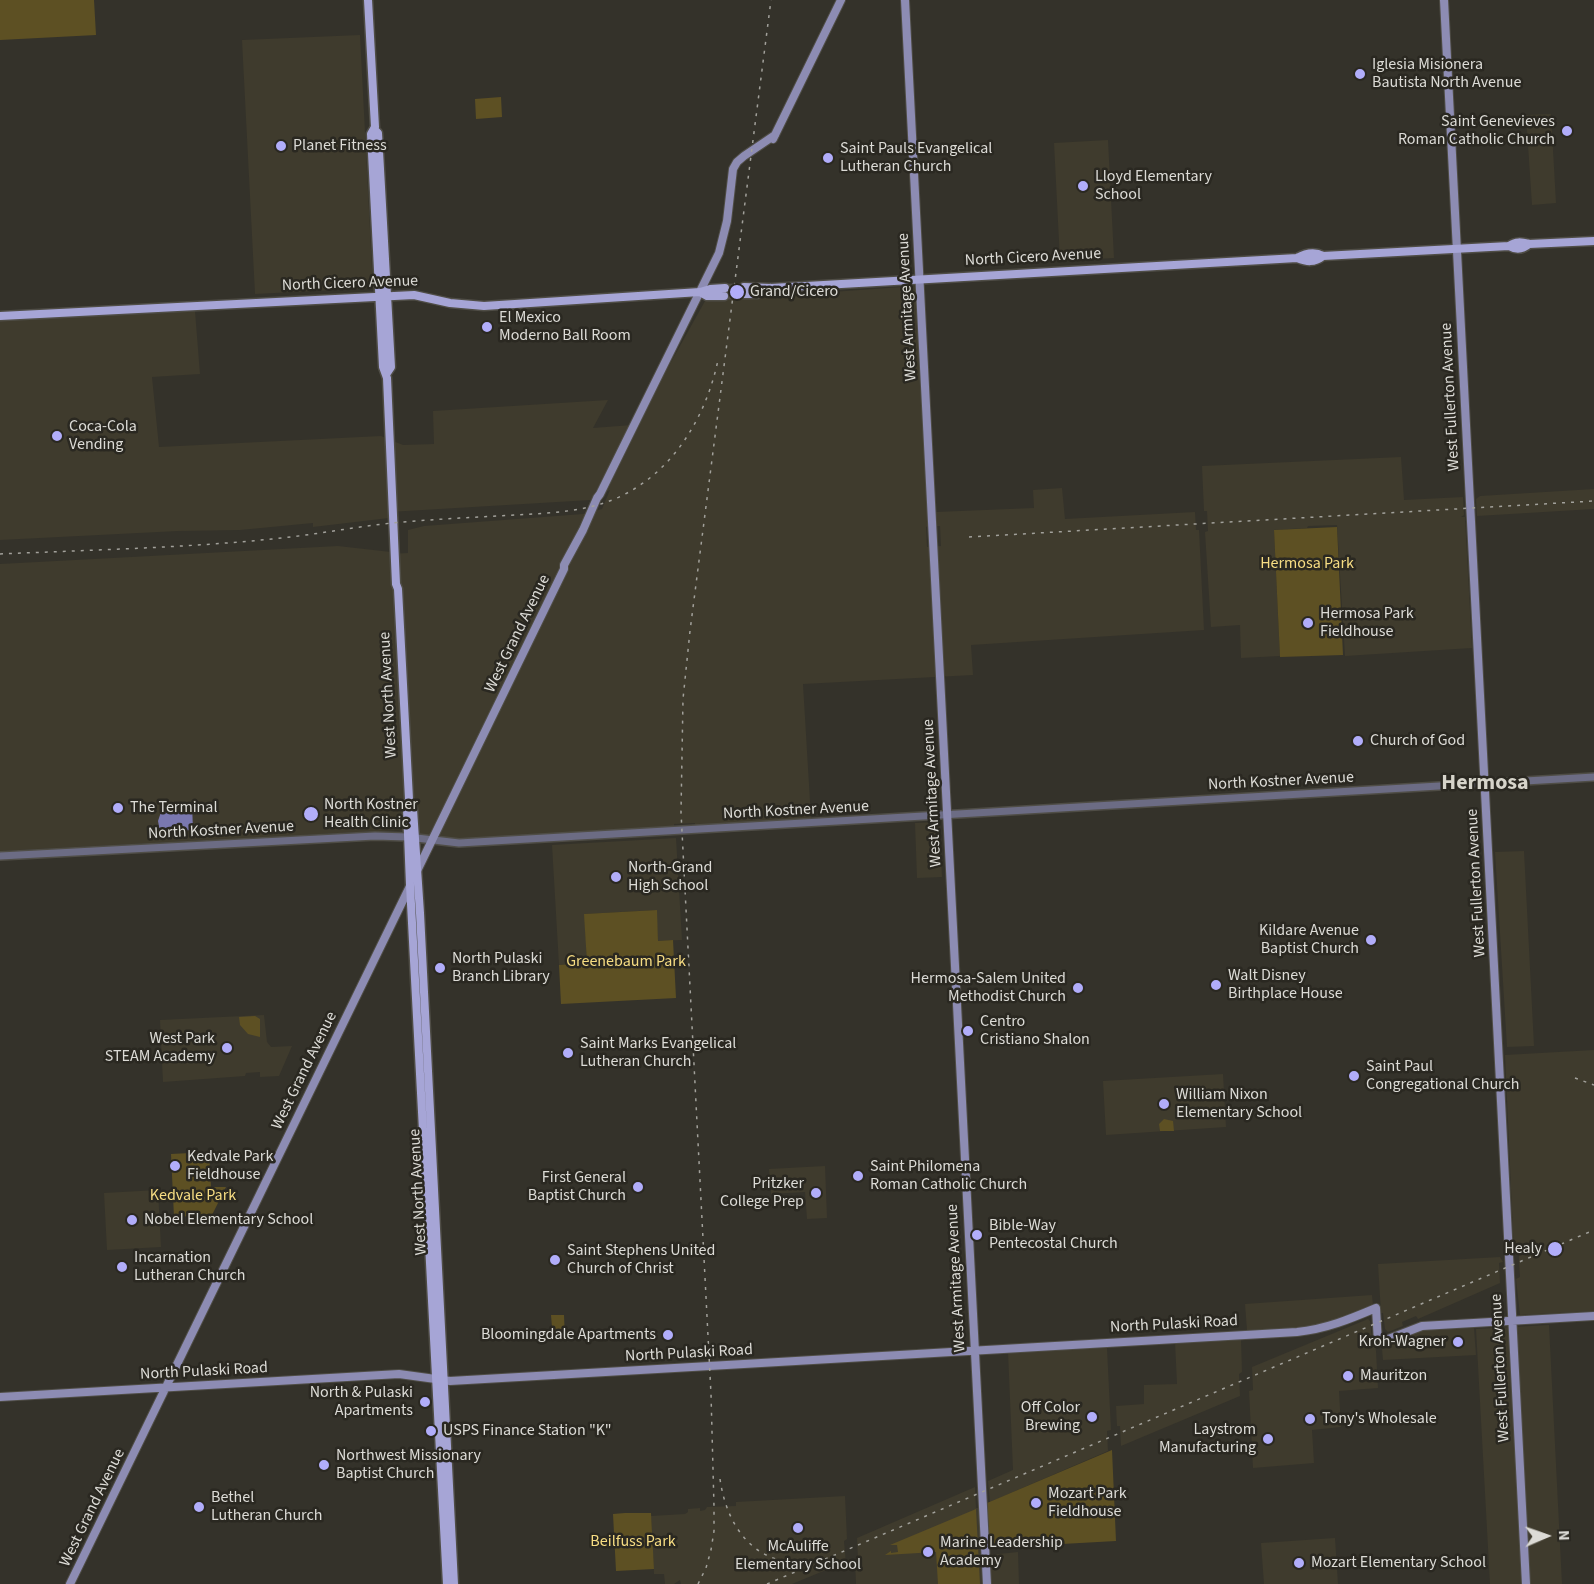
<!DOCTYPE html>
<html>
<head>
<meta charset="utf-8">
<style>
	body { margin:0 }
	#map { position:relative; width:1594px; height:1584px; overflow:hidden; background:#34322a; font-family:"Source Sans 3",sans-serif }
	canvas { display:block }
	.north { position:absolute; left:1516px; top:1506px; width:60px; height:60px; -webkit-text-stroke:4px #2a2821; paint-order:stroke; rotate:88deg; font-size:16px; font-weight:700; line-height:24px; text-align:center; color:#dcdbd6 }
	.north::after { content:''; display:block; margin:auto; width:21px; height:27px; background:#dcdbd6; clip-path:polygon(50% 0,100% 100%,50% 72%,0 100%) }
</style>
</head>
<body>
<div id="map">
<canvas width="1594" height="1584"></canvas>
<div class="north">N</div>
</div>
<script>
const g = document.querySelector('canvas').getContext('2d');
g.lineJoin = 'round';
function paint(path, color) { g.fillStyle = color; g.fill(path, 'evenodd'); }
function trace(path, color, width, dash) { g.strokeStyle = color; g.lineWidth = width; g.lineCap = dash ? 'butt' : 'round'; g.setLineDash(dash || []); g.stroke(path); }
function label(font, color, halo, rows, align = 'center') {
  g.font = font + ' "Source Sans 3",sans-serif'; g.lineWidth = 5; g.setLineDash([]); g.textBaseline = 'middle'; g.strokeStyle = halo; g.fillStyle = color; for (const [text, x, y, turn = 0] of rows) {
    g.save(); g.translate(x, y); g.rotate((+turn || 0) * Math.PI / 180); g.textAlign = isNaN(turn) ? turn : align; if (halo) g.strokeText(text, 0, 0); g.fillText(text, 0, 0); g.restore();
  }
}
paint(new Path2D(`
	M360 35 373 288 255 294 242 40Z
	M1551 114 1556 203 1532 205 1526 115Z
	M1108 140 1114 258 1060 261 1054 143Z
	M916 286 928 526 926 527 927 547 941 546 940 526H937L936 512 1034 508 1033 490 1062 488 1065 519 1195 512 1196 530H1199L1204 630 971 645 973 675 803 684 811 818 695 826V823L674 824V827L460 841 398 830 0 851V564L338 546 391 552V554L408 553V530L424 526 583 514 602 509 610 490 607 491 666 371 705 301Z
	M195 311 200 374 152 377 159 447 381 436 403 445 434 444 433 411 608 400 593 428 632 425 591 500 389 512V518L313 527V523L240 530 178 531 0 540V320Z
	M1401 457 1404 500 1463 497 1464 515 1461 517H1465L1472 648 1345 656 1337 525 1308 526 1307 528 1274 530 1280 656 1241 658 1240 625 1211 627 1205 532 1208 531 1207 511H1204L1202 466Z
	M1594 489V509L1477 516 1476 499 1480 496Z
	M939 822 942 877 917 878 915 823Z
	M676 838 682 940 658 941 656 910 585 914 587 963 559 965 552 845Z
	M1524 851 1534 1046 1507 1047 1495 852Z
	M264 1015 267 1042 271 1047 292 1046 279 1076 260 1077V1072L246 1073 245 1076 163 1082 160 1020Z
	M1594 1050V1311L1520 1315 1516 1279 1520 1277 1519 1262V1255H1514L1505 1055Z
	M1223 1074 1226 1127 1106 1135 1103 1081Z
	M825 1166 827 1218 807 1219 805 1192 771 1194 769 1169Z
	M158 1190 161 1247 107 1250 104 1193Z
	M1500 1257 1503 1262 1499 1263 1500 1283 1418 1319 1416 1316 1402 1322 1403 1326 1388 1332 1385 1329 1383 1313H1381L1378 1264Z
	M1372 1295 1373 1305 1321 1327 1247 1330 1245 1304Z
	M1368 1319 1370 1321 1372 1339H1374L1376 1351 1378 1388 1339 1391 1341 1427 1312 1430 1314 1463 1253 1468 1249 1391 1253 1390 1252 1367Z
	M1549 1325 1562 1584H1490L1476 1329Z
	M1474 1328 1476 1355 1383 1360 1382 1349 1422 1330Z
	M1241 1339 1242 1372 1239 1374 1240 1396 1121 1446 1120 1426H1117L1116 1406 1144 1404V1385L1177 1384 1175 1342Z
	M1107 1348 1111 1430 1107 1431 1108 1451 990 1502 988 1481 1013 1470 1008 1352Z
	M975 1487 976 1508H979L982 1584H856L855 1561 858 1559 857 1538Z
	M845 1496 847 1539 844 1541 846 1564 838 1565 792 1584H681L680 1580 674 1584H665L664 1574H654L651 1516 685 1514 688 1512V1509L700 1508V1511L705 1510 707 1507 736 1506V1502Z
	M1335 1538 1338 1584H1264L1261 1543Z
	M1018 1552 1019 1584H991L989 1555Z`), '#3f3b2d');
paint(new Path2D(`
	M0 0H94L96 35 0 40Z
	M501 97 502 117 476 119 475 99Z
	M1337 527 1343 655 1280 657 1274 530Z
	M657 910 658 941 673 940 676 998 561 1004 559 965 587 963 584 914Z
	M255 1016 260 1019V1037L248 1034 240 1025 239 1017Z
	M1164 1119 1173 1121 1174 1131H1160L1159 1124Z
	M209 1152 211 1187H226L212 1215 174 1217 171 1154Z
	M551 1315H564L565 1340H553Z
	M1112 1450 1116 1541 990 1548 987 1503Z
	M976 1509 980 1584H938L936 1552 885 1555 891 1551V1553L898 1552 897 1545H890Z
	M625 1513H651L654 1569 616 1571 613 1514Z`), '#5d5023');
paint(new Path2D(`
	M192 804 193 830 160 832 158 821 163 806Z`), '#7a78af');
trace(new Path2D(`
	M725 288 744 287
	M724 296 743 294`), '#4d4b44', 8, [8, 4]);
const tertiary = new Path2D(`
	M0 856 375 836 408 837 459 843 1594 777`);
const secondary = new Path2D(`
	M905 0 987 1584
	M1444 0 1526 1584
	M773 139 841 0
	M417 871 564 569V565L583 530 597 498 600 494 719 253 727 221 733 169 737 162 744 156 775 135
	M0 1397 399 1374 450 1381 1297 1332C1326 1329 1350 1319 1376 1308L1378 1343 1422 1326 1594 1316
	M70 1584 411 884`);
const primary = new Path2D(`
	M368 0 375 127 371 134 383 367 387 378 396 584 398 589 409 799 407 809 410 885 447 1584
	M375 130 378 133 391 367 387 373
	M1509 246C1516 250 1522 250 1529 244
	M1297 258C1307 262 1314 263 1323 256
	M744 287 771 288 1297 258C1306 253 1314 251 1323 256L1509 246C1516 241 1521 242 1529 244L1594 241
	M700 292 707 296H724
	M743 294H757L770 288
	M0 316 414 295 450 303 484 306 700 292 710 289 725 288
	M409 800 413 809 420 913 454 1584`);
trace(tertiary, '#4f4d46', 10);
trace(secondary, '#4f4d46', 10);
trace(primary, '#4f4d46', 11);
trace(tertiary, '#6c6c84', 7);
trace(secondary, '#8d8cb3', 8);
trace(primary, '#a6a5d6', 8);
trace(new Path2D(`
	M969 537 1594 501
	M0 554C90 550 182 548 272 539 315 535 358 526 402 522 440 519 477 517 515 515 550 513 585 512 617 498 673 473 706 417 718 360
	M1575 1078 1594 1085
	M720 1479C727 1529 757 1569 813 1562
	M698 1584 706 1568 711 1550 714 1531V1507L711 1394 681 812 683 699 690 631 771 0
	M767 1584 1594 1230`), '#a2a19b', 1.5, [3, 6]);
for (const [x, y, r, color] of [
	[1360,74,6,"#b1adfa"],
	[1567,131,6,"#b1adfa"],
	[281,146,6,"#b1adfa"],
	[828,158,6,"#b1adfa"],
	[1083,186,6,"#b1adfa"],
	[737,292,8,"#b1adfa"],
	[487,327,6,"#b1adfa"],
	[57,436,6,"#b1adfa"],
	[1308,623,6,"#b1adfa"],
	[1358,741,6,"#b1adfa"],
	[118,808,6,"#b1adfa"],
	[311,814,8,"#b1adfa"],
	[616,877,6,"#b1adfa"],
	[1371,940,6,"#b1adfa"],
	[440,968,6,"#b1adfa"],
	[1216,985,6,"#b1adfa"],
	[1078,988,6,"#b1adfa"],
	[968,1031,6,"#b1adfa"],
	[227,1048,6,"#b1adfa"],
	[568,1053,6,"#b1adfa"],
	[1354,1076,6,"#b1adfa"],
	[1164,1104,6,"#b1adfa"],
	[175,1166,6,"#b1adfa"],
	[858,1176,6,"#b1adfa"],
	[638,1187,6,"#b1adfa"],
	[816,1193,6,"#b1adfa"],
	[132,1220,6,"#b1adfa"],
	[977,1235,6,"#b1adfa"],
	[1555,1249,8,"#b1adfa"],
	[555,1260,6,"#b1adfa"],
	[122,1267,6,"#b1adfa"],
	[668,1335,6,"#b1adfa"],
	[1458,1342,6,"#b1adfa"],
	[1348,1376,6,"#b1adfa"],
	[425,1402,6,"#b1adfa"],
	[1092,1417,6,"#b1adfa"],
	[1310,1419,6,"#b1adfa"],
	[431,1431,6,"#b1adfa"],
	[1268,1439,6,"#b1adfa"],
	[324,1465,6,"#b1adfa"],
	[1036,1503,6,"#b1adfa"],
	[199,1507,6,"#b1adfa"],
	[798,1528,6,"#b1adfa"],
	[928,1552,6,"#b1adfa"],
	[1299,1563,6,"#b1adfa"]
]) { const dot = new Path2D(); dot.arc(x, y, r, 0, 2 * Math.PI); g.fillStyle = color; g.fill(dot); trace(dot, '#2a2821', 2); }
label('16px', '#dcdbd6', '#2a2821', [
	["Iglesia Misionera",1372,65],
	["Bautista North Avenue",1372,83],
	["Saint Genevieves",1555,122,"right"],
	["Roman Catholic Church",1555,140,"right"],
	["Planet Fitness",293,146],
	["Saint Pauls Evangelical",840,149],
	["Lutheran Church",840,167],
	["Lloyd Elementary",1095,177],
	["School",1095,195],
	["Grand/Cicero",750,292],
	["El Mexico",499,318],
	["Moderno Ball Room",499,336],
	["Coca-Cola",69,427],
	["Vending",69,445],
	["Hermosa Park",1320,614],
	["Fieldhouse",1320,632],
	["Church of God",1370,741],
	["North Kostner",324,805],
	["Health Clinic",324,823],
	["The Terminal",130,808],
	["North-Grand",628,868],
	["High School",628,886],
	["Kildare Avenue",1359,931,"right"],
	["Baptist Church",1359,949,"right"],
	["North Pulaski",452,959],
	["Branch Library",452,977],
	["Walt Disney",1228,976],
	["Birthplace House",1228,994],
	["Hermosa-Salem United",1066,979,"right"],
	["Methodist Church",1066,997,"right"],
	["Centro",980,1022],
	["Cristiano Shalon",980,1040],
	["West Park",215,1039,"right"],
	["STEAM Academy",215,1057,"right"],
	["Saint Marks Evangelical",580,1044],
	["Lutheran Church",580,1062],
	["Saint Paul",1366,1067],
	["Congregational Church",1366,1085],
	["William Nixon",1176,1095],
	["Elementary School",1176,1113],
	["Kedvale Park",187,1157],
	["Fieldhouse",187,1175],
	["Saint Philomena",870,1167],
	["Roman Catholic Church",870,1185],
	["First General",626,1178,"right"],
	["Baptist Church",626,1196,"right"],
	["Pritzker",804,1184,"right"],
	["College Prep",804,1202,"right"],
	["Nobel Elementary School",144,1220],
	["Bible-Way",989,1226],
	["Pentecostal Church",989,1244],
	["Healy",1542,1249,"right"],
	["Saint Stephens United",567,1251],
	["Church of Christ",567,1269],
	["Incarnation",134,1258],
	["Lutheran Church",134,1276],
	["Bloomingdale Apartments",656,1335,"right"],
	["Kroh-Wagner",1446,1342,"right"],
	["Mauritzon",1360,1376],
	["North & Pulaski",413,1393,"right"],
	["Apartments",413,1411,"right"],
	["Off Color",1080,1408,"right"],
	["Brewing",1080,1426,"right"],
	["Tony's Wholesale",1322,1419],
	["Laystrom",1256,1430,"right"],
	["Manufacturing",1256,1448,"right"],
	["USPS Finance Station \"K\"",443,1431],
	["Northwest Missionary",336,1456],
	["Baptist Church",336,1474],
	["Mozart Park",1048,1494],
	["Fieldhouse",1048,1512],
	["Bethel",211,1498],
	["Lutheran Church",211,1516],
	["Marine Leadership",940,1543],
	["Academy",940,1561],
	["McAuliffe",798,1547,"center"],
	["Elementary School",798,1565,"center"],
	["Mozart Elementary School",1311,1563]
], 'left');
label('16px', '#dcdbd6', '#2a2821', [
	["North Cicero Avenue",1033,258,-3],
	["North Cicero Avenue",350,284,-2],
	["West Armitage Avenue",908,307,-93],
	["West Fullerton Avenue",1451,397,-93],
	["West Grand Avenue",518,634,-64],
	["West North Avenue",389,695,-93],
	["North Kostner Avenue",1281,782,-3],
	["West Armitage Avenue",933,793,-93],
	["North Kostner Avenue",796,811,-3],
	["North Kostner Avenue",221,831,-3],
	["West Fullerton Avenue",1477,883,-93],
	["West Grand Avenue",305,1071,-64],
	["West North Avenue",419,1192,-93],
	["West Armitage Avenue",957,1278,-93],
	["North Pulaski Road",1174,1325,-3],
	["North Pulaski Road",689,1354,-3],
	["West Fullerton Avenue",1501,1368,-93],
	["North Pulaski Road",204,1372,-3],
	["West Grand Avenue",93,1508,-64]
]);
label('16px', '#f7dd83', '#2a2821', [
	["Hermosa Park",1307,564],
	["Greenebaum Park",626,962],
	["Kedvale Park",193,1196],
	["Beilfuss Park",633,1542]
]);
label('bold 22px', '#d6d4ca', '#2a2821', [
	["Hermosa",1485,784]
]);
</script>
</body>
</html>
